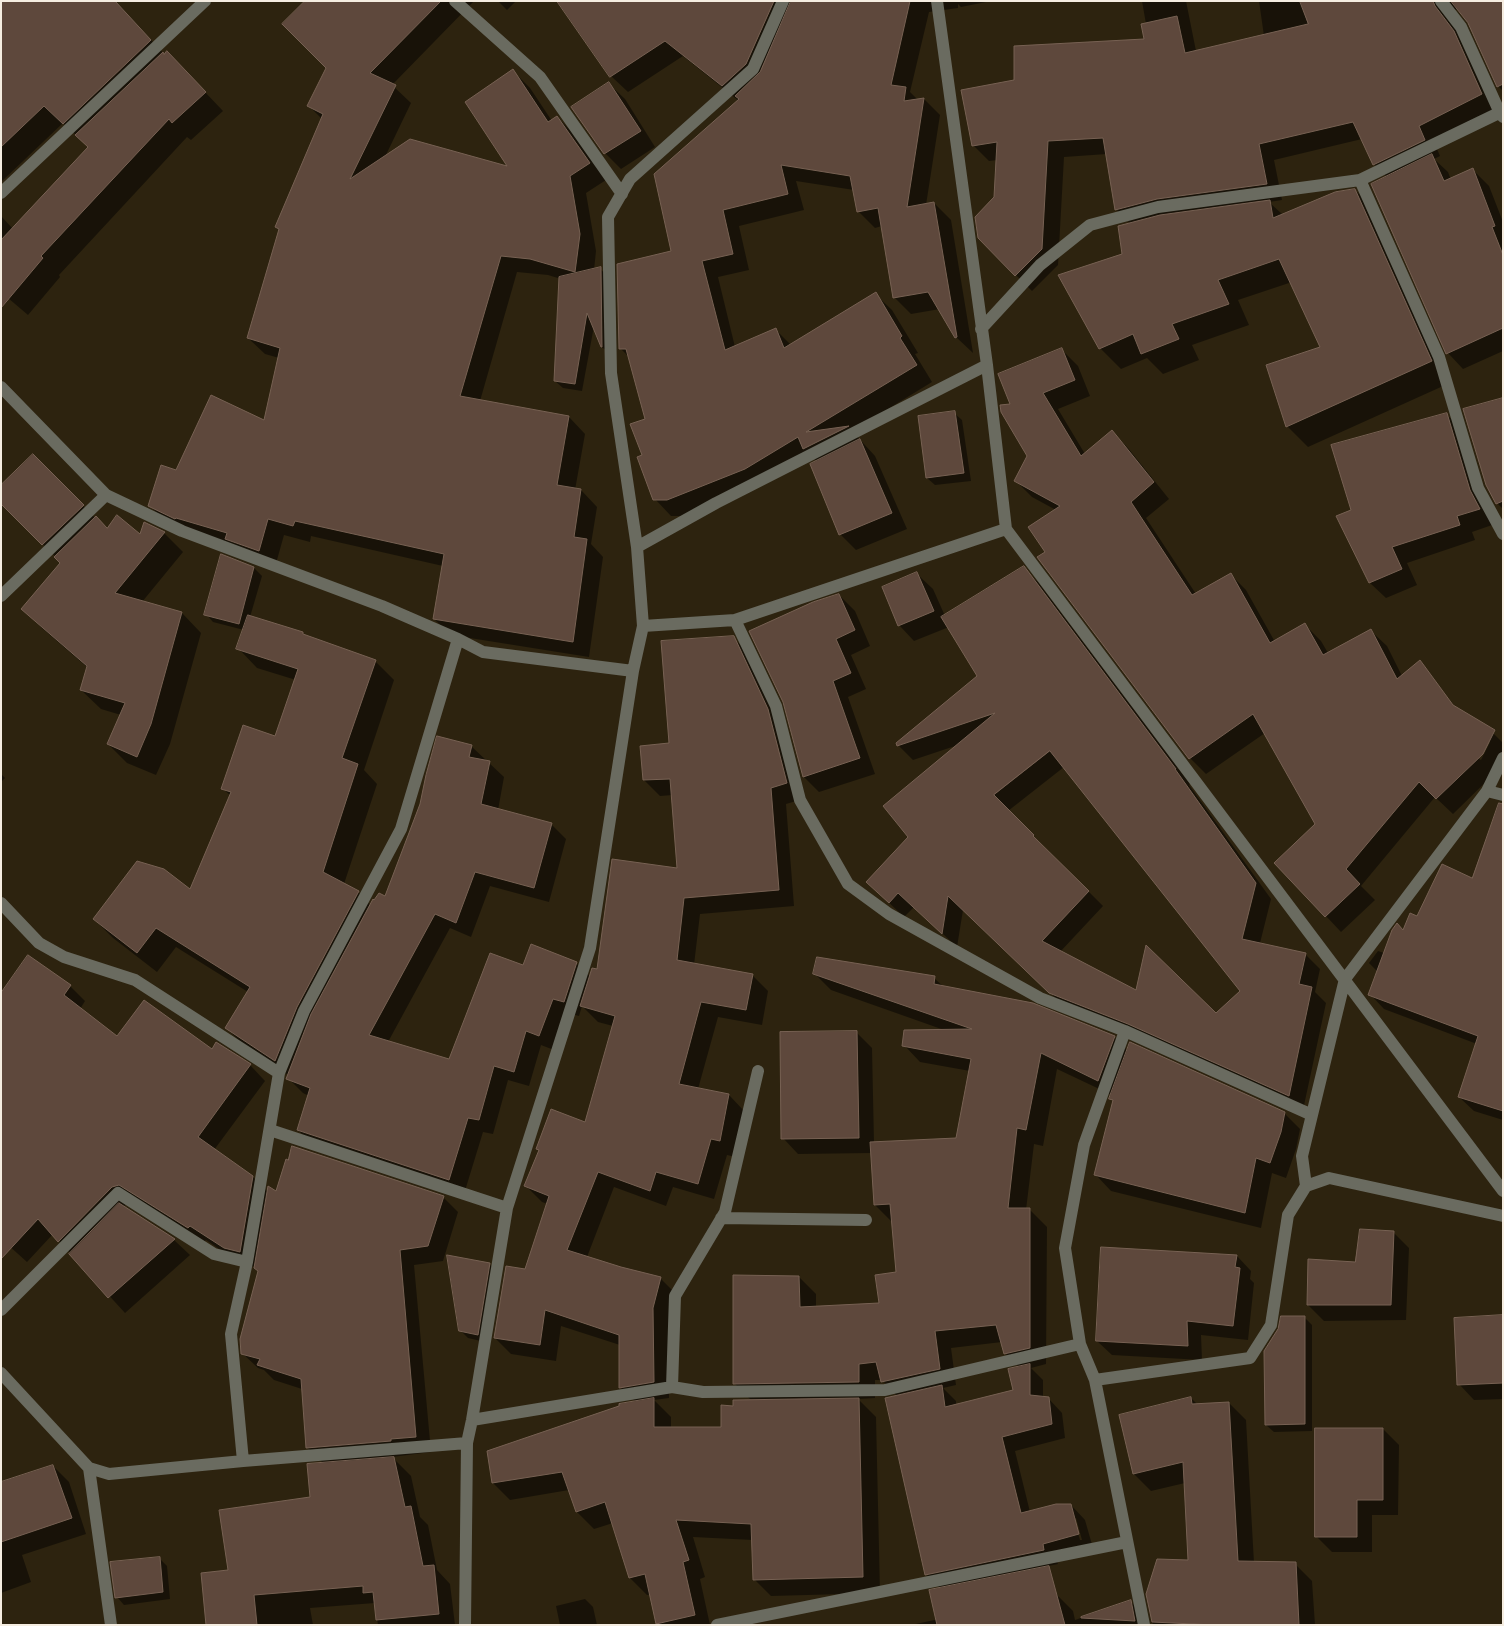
<!DOCTYPE html>
<html>
<head>
<meta charset="utf-8">
<style>
	body { margin:0 }
	#map { position:relative; width:1504px; height:1626px; overflow:hidden; background:#2d230f; font-family:"Times New Roman",serif }
	canvas { display:block }
	.frame { position:absolute; inset:0; border:2px solid #f5ede1; pointer-events:none }
</style>
</head>
<body>
<div id="map">
<canvas width="1504" height="1626"></canvas>
<div class="frame"></div>
</div>
<script>
const g = document.querySelector('canvas').getContext('2d');
g.lineJoin = 'round';
function paint(path, color) { g.fillStyle = color; g.fill(path, 'evenodd'); }
function trace(path, color, width, dash) { g.strokeStyle = color; g.lineWidth = width; g.lineCap = dash ? 'butt' : 'round'; g.setLineDash(dash || []); g.stroke(path); }
paint(new Path2D(`
	M1 1H115L165 55 185 71 223 111 191 140 187 137 59 275 60 277 28 315 1 292V216L13 229 89 147 63 123 1 182Z
	M307 1H474L392 85 411 103 385 157 510 168 513 71 530 88 552 121 557 117 574 134 606 180 586 193 596 251 594 270 600 269 608 276 610 354 602 347 594 326 582 391 563 388 555 381 561 279 548 275 517 272 480 401 569 417 585 434 575 490H581L597 507 591 544 603 557 589 657 451 635 434 619 443 566 311 536 310 542 284 535 275 567 166 522 150 506 177 471 265 421 279 358 265 354 248 338 280 230 276 227 322 119 309 106 327 68Z
	M498 1H516L507 10Z
	M558 1H991L961 7 958 4V8L929 12 910 92 918 100 924 99 940 115 926 205 934 203 951 220 973 353 956 337 940 309 911 314 894 297 882 226 875 228 858 211 854 190 796 181 804 210 739 226 749 270 718 277 735 347 776 330 791 345 875 294 892 310 918 353 915 354 932 382 852 431 875 456 907 529 856 550 840 534 818 462 811 456 684 516H671L655 499 644 456 647 419 630 358 620 348 672 252 739 101 683 56 628 92 611 76Z
	M1142 1H1186L1196 51 1264 36 1259 1H1503V91L1498 86 1469 23 1459 9 1453 10 1498 110 1434 142 1440 156 1434 159 1448 172 1451 180 1473 170 1489 186 1503 222V351L1463 369 1448 353 1387 177 1374 164 1362 139 1274 160 1282 200 1269 202 1283 215 1355 190 1376 211 1452 382 1308 447 1287 426 1322 347 1292 282 1238 300 1249 325 1192 345 1199 360 1163 374 1147 358 1121 369 1100 348 1131 224 1116 209 1107 154 1064 157 1058 265 1032 291 979 238 995 198 997 160 989 161 973 145 1015 81 1145 40 1146 24Z
	M609 84 625 99 655 147 621 169 605 153 573 107Z
	M1062 350 1078 366 1090 396 1058 409 1085 454 1112 432 1128 448 1169 499 1146 518 1196 594 1230 574 1246 590 1275 642 1305 625 1321 641 1328 653 1371 631 1387 646 1417 706 1416 713 1493 733 1503 743V762L1498 770 1453 814 1435 797 1361 886 1375 900 1341 932 1326 916 1317 824 1265 733 1206 774 1190 758 1039 558 1047 553 1056 510 1032 497 1016 481 1029 456 1012 405ZM1488 742H1490L1481 760 1479 759Z
	M1503 400V509L1497 503Z
	M954 413 962 420 971 481 935 485 927 478Z
	M1447 415 1463 430 1495 524 1472 532 1475 540 1407 563 1417 585 1386 598 1370 583 1338 517 1352 511Z
	M33 455 107 530 140 536 164 533 183 552 142 602 182 613 201 633 170 744 156 775 127 763 108 744 121 715 101 709 81 690 87 667 42 628 23 609 62 563 1 503Z
	M222 556 254 568 262 576 250 617 303 633 306 637 375 661 394 680 364 770 377 784 344 884 358 892 371 906 386 898 471 746 504 777 498 810 551 824 566 839 549 902 490 886 471 937 450 928 388 1042 450 1060 523 967 576 963 591 977 598 971 679 870 673 795 660 796 644 780 670 745 733 638 750 654 784 726 803 799 786 804 794 906 700 914 694 965 752 975 768 991 762 1025 718 1017 698 1089 729 1095 745 1112 736 1157 727 1155 714 1199 673 1187 666 1206 614 1187 587 1257 620 1268 660 1278 676 1294 669 1325V1398L654 1400 671 1417V1428H722L734 1407 752 1401 734 1383 799 1277 816 1294V1307L880 1304 898 1273 892 1222 875 1205 872 1153 798 1154 783 1138 856 1032 872 1048 874 1143 957 1139 970 1071 920 1062 904 1045 947 1031 831 990 814 973 934 978 945 988 1114 1037 1128 1051 1284 1113 1300 1129 1296 1149 1286 1178 1272 1173 1261 1228 1111 1191 1096 1175 1114 1102 1111 1099 1112 1095 1057 1069 1043 1146 1034 1144 1026 1210H1030L1047 1227 1046 1364 1031 1368 1043 1380V1398H1048L1062 1413 1065 1438 1015 1451 1030 1512 1071 1505 1085 1520 1093 1548 1056 1558 1058 1564 940 1588 926 1574 897 1396 882 1380H875V1398L858 1399 876 1417 880 1593 771 1596 754 1579 753 1540 693 1537 705 1577 700 1579 710 1625H657L651 1594 647 1595 630 1578 613 1523 594 1529 577 1512 569 1490 510 1500 493 1483 636 1402 620 1387V1345L561 1326 556 1361 511 1354 495 1338 526 1271 548 1204 542 1202 525 1185 586 1123 613 1026 598 1022 582 1006 579 1016 568 1013 554 1050 541 1045 529 1086 508 1080 493 1134 483 1132 464 1194 313 1145 298 1130 309 1096 303 1093 288 1078V1075L246 1047 226 1028 248 992 176 947 157 972 113 938 94 919 191 891 231 796 223 789 276 737 296 680 257 668 238 648 244 630 213 622 206 614ZM1002 1342 1005 1353 1020 1368 1015 1391 956 1405V1401L943 1388 956 1385 951 1348ZM1074 1518H1076L1082 1540H1080Z
	M1023 568 1038 582 1190 784 1189 785 1271 899 1260 943 1305 954 1320 969 1315 992 1326 1003 1303 1110 1065 1007 963 910 957 947 914 907 904 917 883 897 910 837 958 745 913 760 898 745 979 676 949 627 914 641 899 625 917 574 933 589 945 616ZM1064 767 1242 991 1216 1015 1136 992 1060 952 1103 906 1008 811Z
	M839 595 855 611 870 646 851 655 866 689 848 697 875 774 819 792 804 777Z
	M1 774 5 778 1 782Z
	M1378 951 1503 992V1120L1474 1111 1459 1097 1477 1044 1384 1009 1370 994 1378 972 1369 963Z
	M70 986 85 1001 80 1009 118 1038 212 1051 250 1065 265 1081 214 1150 253 1177 268 1192 443 1197 458 1212 443 1261 414 1265 431 1452 392 1457 411 1476 420 1517 428 1525 437 1570 450 1584 455 1625H378L375 1603 310 1608 313 1625H208L229 1571 311 1499 324 1464 307 1447 302 1389 274 1380 264 1370 258 1368 242 1353 259 1271 255 1267 240 1263 206 1240 204 1242 128 1202 123 1207 174 1240 190 1255 125 1313 53 1234 27 1262 7 1244 1 994Z
	M1394 1233 1409 1248 1406 1320 1324 1321 1308 1305Z
	M1237 1256 1251 1271 1250 1279 1254 1283 1248 1340 1201 1335 1202 1360 1112 1355 1097 1341Z
	M489 1264 497 1272 485 1342 468 1338 460 1330Z
	M1304 1317 1312 1325V1431L1274 1432 1266 1425Z
	M1503 1317V1399L1474 1400 1459 1384Z
	M1191 1398 1198 1405 1229 1403 1246 1420 1254 1563 1295 1564 1312 1581 1315 1625H1153L1147 1594 1190 1561 1185 1483 1151 1491 1134 1474Z
	M1383 1429 1399 1445 1398 1515H1372V1552H1332L1316 1536Z
	M53 1466 69 1482 86 1534 22 1555 31 1582 1 1593V1486Z
	M159 1558 167 1566 170 1599 124 1605 117 1597Z
	M1056 1594 1073 1611 1075 1620 1130 1601 1147 1618 1149 1625H911Z
	M585 1599 593 1607 597 1625H560L556 1606Z`), '#0007');
const building = new Path2D(`
	M1 1H115L151 40 63 124 44 106 1 147Z
	M305 1H441L370 73 396 85 350 179 410 139 507 166 465 102 513 69 548 122 557 116 590 163 570 176 580 234 575 272 530 259 501 256 460 396 569 416 557 485 581 489 574 537 587 539 573 642 433 619 444 554 295 521 293 526 268 519 259 551 225 539 227 533 176 518 175 519 148 506 161 465 176 470 211 395 264 420 280 348 247 338 279 229 275 227 323 114 307 106 326 68 282 24Z
	M557 1H774L746 64 722 86 665 41 610 77Z
	M791 1H910L891 85 906 87 904 101 924 98 907 207 934 202 957 337 955 338 928 292 893 298 878 208 857 212 850 176 781 165 788 194 723 210 733 254 702 261 725 350 776 328 784 348 876 292 902 336 900 338 917 365 806 432 849 426 803 449 798 437 745 469 667 500H653L637 457 642 455 630 424 645 419 626 349H619L617 264 671 251 654 174 739 99 735 96 760 72Z
	M1300 1H1433L1435 6 1454 31 1482 94 1419 126 1425 140 1373 165 1353 122 1259 144 1267 184 1157 199 1115 210 1103 138 1048 141 1042 249 1015 276 978 238 975 217 994 197 997 142 972 146 961 90 1014 80V46L1144 39 1141 24 1177 16 1185 53 1308 24Z
	M1451 1H1503V84L1497 87 1468 23Z
	M167 51 206 92 172 123 169 119 41 256 43 258 1 308V240L88 147 75 135 163 52 164 54Z
	M609 82 641 131 604 154 571 107Z
	M1432 154 1444 181 1473 168 1495 226 1492 227 1503 255V328L1446 354 1371 184Z
	M1355 189 1432 361 1286 427 1266 365 1320 347 1279 259 1218 280 1229 304 1172 324 1179 339 1141 354 1133 334 1099 349 1058 275 1122 254 1118 226 1160 215 1270 200 1273 218 1335 192Z
	M601 267 602 347H601L587 313 575 384 554 381 559 277Z
	M1062 348 1075 380 1043 393 1081 456 1112 430 1154 482 1131 502 1192 595 1231 573 1270 643 1305 623 1323 655 1371 629 1397 679 1420 660 1453 705 1495 730 1483 754 1436 799 1419 782 1346 869 1360 884 1325 917 1274 863 1315 824 1253 714 1189 759 1037 557 1045 552 1028 527 1060 506 1014 481 1027 456 1001 412 1000 405 1010 404 998 374Z
	M1503 398V501L1496 504 1486 485 1463 409Z
	M955 411 964 473 926 478 918 416Z
	M1447 413 1470 490 1480 509 1457 516 1460 525 1392 547 1402 569 1369 583 1336 516 1351 510 1331 445Z
	M860 439 892 513 839 535 810 464Z
	M33 454 84 505 42 545 1 504V485Z
	M117 515 140 534 144 522 165 532 115 593 182 612 151 724 137 757 107 744 125 703 80 690 87 666 21 609 60 563 54 557 96 516 107 528Z
	M221 554 254 567 239 624 204 615Z
	M1024 566 1176 769H1175L1256 883 1242 939 1306 953 1299 984 1312 987 1289 1096 1128 1024 1049 993 948 896 942 934 898 893 889 903 866 882 908 837 883 806 995 713 897 746 896 743 977 676 941 617ZM1050 751 1240 991 1216 1013 1146 945 1136 990 1042 941 1089 891 1033 836 1034 835 994 795Z
	M917 572 934 611 898 626 882 587Z
	M839 594 855 630 836 639 851 673 833 681 860 758 803 777 783 702 749 631 813 602Z
	M248 615 303 632V634L376 660 342 758 358 764 323 872 359 891 297 1007 275 1061 225 1028 250 987 156 928 137 953 93 919 137 861 164 869 190 889 231 792 221 789 243 725 275 736 298 669 236 649Z
	M734 636 768 709 787 783 771 788 779 890 684 898 677 960 753 974 746 1010 701 1002 679 1084 729 1094 720 1141 711 1139 698 1184 656 1172 650 1191 598 1172 567 1250 621 1267 661 1277 653 1308 654 1382 619 1388V1335L545 1310 540 1345 494 1338 506 1266 525 1269 549 1196 524 1186 539 1150 536 1149 551 1109 585 1122 615 1016 580 1006 592 968 597 969 612 859 677 868 670 779 643 780 640 746 669 743 661 641Z
	M437 736 472 745 469 757 490 761 481 804 552 823 534 888 475 872 456 923 435 914 369 1035 449 1059 490 953 523 965 531 944 577 962 564 1002 553 999 539 1036 526 1031 514 1072 494 1066 479 1120 468 1118 449 1180 297 1130 310 1088 286 1079 311 1014 373 899 374 900 379 893 385 896 420 804 426 775Z
	M1499 803 1503 804V1111L1458 1097 1478 1036 1368 995 1392 930 1397 923 1403 930 1410 913 1417 916 1442 864 1472 878Z
	M28 955 71 985 64 995 117 1036 144 1000 212 1049 216 1042 251 1064 198 1137 253 1176 240 1252 224 1248 190 1226 188 1228 119 1185 112 1187 58 1242 38 1219 1 1259V993Z
	M817 957 935 976 934 984 1033 1003 1115 1036 1098 1081 1041 1053 1026 1130 1017 1128 1008 1208H1030V1348L1004 1354 996 1325 935 1331 940 1369 881 1382 876 1362 859 1364V1382L733 1384V1275L799 1276 800 1307 879 1303 875 1275 896 1272 890 1204 874 1205 870 1142 956 1138 971 1059 902 1046 904 1030 972 1029 813 974Z
	M857 1031 859 1138 781 1139 780 1032Z
	M1130 1042 1285 1112 1281 1132 1270 1163 1256 1158 1245 1213 1094 1175 1113 1100 1109 1099Z
	M292 1146 444 1196 428 1246 400 1250 416 1437 391 1439V1441L306 1448 301 1379 257 1365 260 1359 241 1354 240 1339 258 1271 254 1268 268 1186 276 1191 286 1159 288 1160Z
	M119 1203 175 1239 108 1298 69 1254Z
	M1360 1229 1394 1231 1391 1305H1307L1308 1259 1355 1262Z
	M1101 1247 1237 1255 1235 1267 1240 1268 1233 1326 1187 1321 1188 1346 1096 1341Z
	M447 1255 490 1263 478 1335 459 1331Z
	M1503 1315V1383L1457 1385 1454 1318Z
	M1281 1316H1305V1424L1265 1425 1264 1351 1278 1329Z
	M1030 1364V1395L1049 1397 1052 1424 1002 1437 1021 1513 1056 1504H1071L1079 1534 1043 1544 1044 1550 925 1575 885 1398 942 1385 945 1407 1013 1390 1008 1369Z
	M1191 1397 1192 1404 1229 1402 1238 1561 1296 1562 1299 1625H1214L1152 1622 1146 1594 1157 1559 1188 1560 1183 1462 1133 1474 1119 1415Z
	M654 1398V1427H721V1405L733 1406V1400L859 1398 863 1577 753 1580 751 1524 676 1520 689 1560 683 1562 695 1615 656 1624 645 1574 629 1578 605 1502 576 1512 562 1472 492 1483 487 1451 619 1406V1404Z
	M1315 1428H1383V1500H1357V1537H1315Z
	M394 1457 405 1507 411 1506 423 1566 434 1565 439 1614 376 1620 373 1592 363 1593V1586L254 1595 257 1625H206L201 1573 228 1570 219 1510 310 1497 307 1464Z
	M53 1465 72 1518 1 1542V1482Z
	M160 1557 163 1592 115 1598 110 1562Z
	M1049 1566 1065 1625H937L929 1590Z
	M1131 1600 1135 1621 1081 1618V1617Z`);
paint(building, '#5e483c');
trace(building, '#776153', 1);
trace(new Path2D(`
	M455 1 540 77 622 194
	M937 1 987 365 1006 529 1503 1191
	M1441 1 1461 27 1500 113 1503 117
	M1360 180 1439 357 1478 488 1503 534
	M1 193 205 1
	M981 329 1040 265 1090 225 1158 207 1360 180 1503 111
	M1 387 106 495 182 531 382 606 458 639 483 652 633 671
	M637 547 716 503 987 365
	M1 596 106 495
	M735 620 1006 529
	M643 626 735 620 776 706 800 800 848 884 889 914 1040 998 1125 1031 1312 1115
	M1487 791 1503 795
	M1 903 39 943 64 957 135 980 279 1073
	M1125 1031 1084 1145 1065 1248 1080 1344 1095 1380 1144 1625
	M270 1130 507 1208
	M1306 1186 1302 1156 1345 979 1487 791 1503 758
	M721 1218 866 1220
	M1 1310 118 1193 214 1254 247 1262 279 1073 304 1011 401 829 458 639
	M1 1373 89 1468 111 1625
	M1095 1380 1250 1358 1271 1325 1288 1215 1306 1186 1329 1178 1503 1216
	M672 1387 675 1296 725 1212 758 1071
	M472 1420 672 1387 703 1392 885 1390 1080 1344
	M243 1461 231 1334 247 1262
	M89 1468 109 1474 243 1461 467 1443
	M465 1625 467 1443 472 1420 507 1208 590 948 633 671 643 626 637 547 611 373 608 217 630 179 753 69 783 1
	M717 1625 1127 1542`), '#6a6b60', 12);
</script>
</body>
</html>
